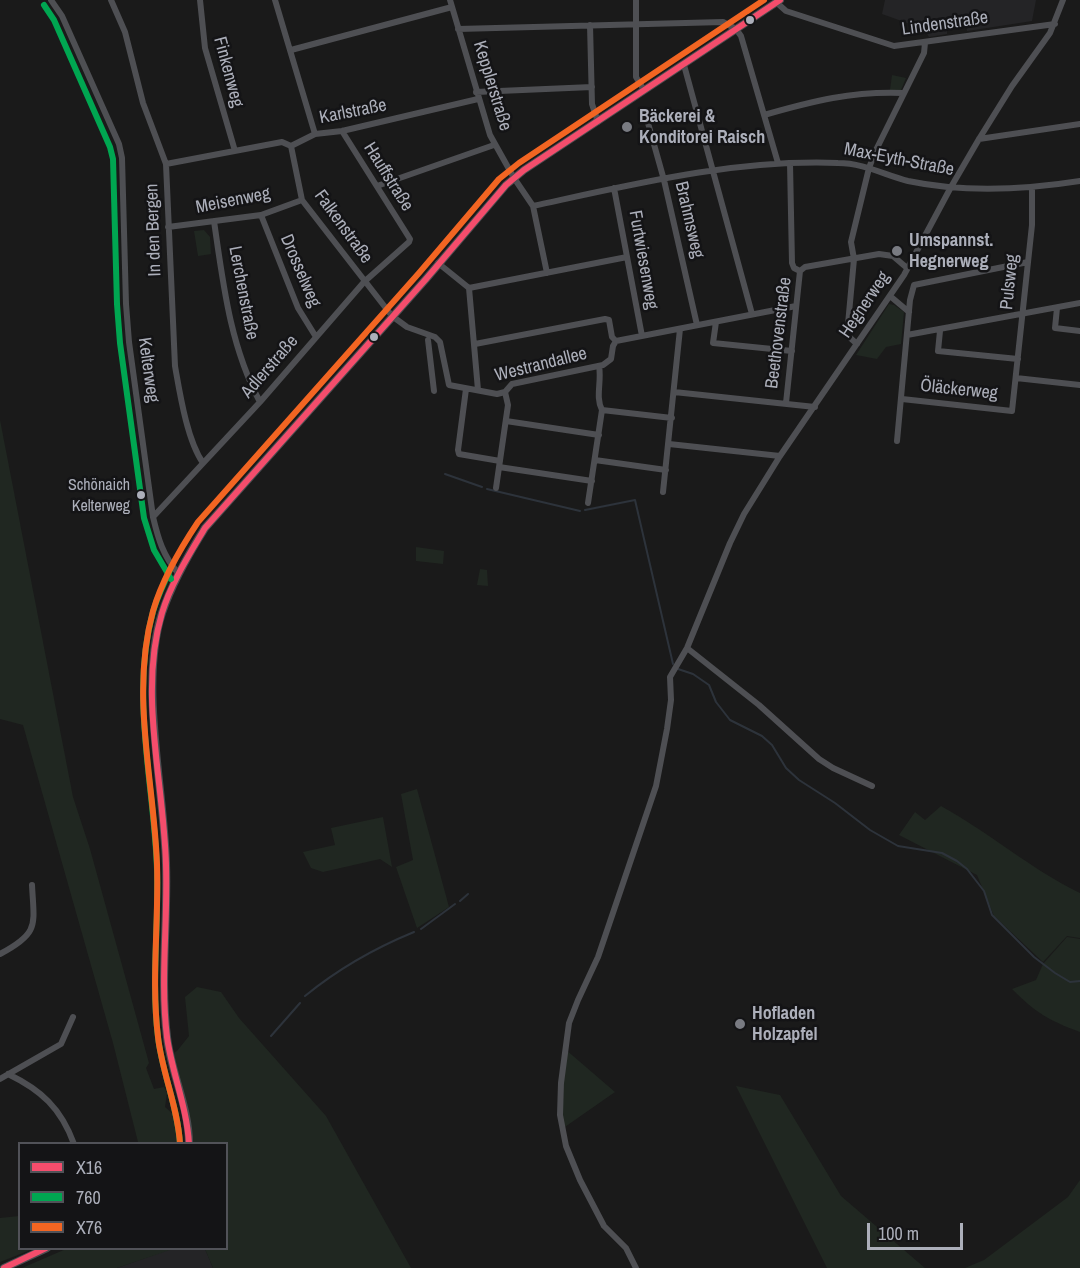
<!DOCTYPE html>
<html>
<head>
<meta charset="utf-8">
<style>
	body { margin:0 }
	#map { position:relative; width:1080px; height:1268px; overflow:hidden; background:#1a1a1a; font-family:"Archivo Narrow",sans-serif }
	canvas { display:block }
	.legend { position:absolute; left:18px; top:1142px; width:210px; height:108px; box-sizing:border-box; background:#141416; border:2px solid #515258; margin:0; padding:8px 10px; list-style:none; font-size:18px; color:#acafba }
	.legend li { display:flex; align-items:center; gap:12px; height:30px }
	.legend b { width:30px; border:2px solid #515258 }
	.scale { position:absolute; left:867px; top:1223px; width:96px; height:27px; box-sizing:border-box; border:3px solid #acafba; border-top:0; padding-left:8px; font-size:18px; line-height:21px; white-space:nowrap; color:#acafba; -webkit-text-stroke:4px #141416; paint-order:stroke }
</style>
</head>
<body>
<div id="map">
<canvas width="1080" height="1268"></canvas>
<ul class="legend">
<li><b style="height:8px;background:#f44d6c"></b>X16</li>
<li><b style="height:8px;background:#00a651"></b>760</li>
<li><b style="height:8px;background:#f26522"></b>X76</li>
</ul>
<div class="scale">100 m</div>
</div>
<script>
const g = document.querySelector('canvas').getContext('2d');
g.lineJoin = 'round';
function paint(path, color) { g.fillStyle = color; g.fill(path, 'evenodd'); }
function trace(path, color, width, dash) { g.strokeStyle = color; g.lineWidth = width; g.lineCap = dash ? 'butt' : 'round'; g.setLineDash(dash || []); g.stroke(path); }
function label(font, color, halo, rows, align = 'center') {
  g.font = font + ' "Archivo Narrow",sans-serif'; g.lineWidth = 5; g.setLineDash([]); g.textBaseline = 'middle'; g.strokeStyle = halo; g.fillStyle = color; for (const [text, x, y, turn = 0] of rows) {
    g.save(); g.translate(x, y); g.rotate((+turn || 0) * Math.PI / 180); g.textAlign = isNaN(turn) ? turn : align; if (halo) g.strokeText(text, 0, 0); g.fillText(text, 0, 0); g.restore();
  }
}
paint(new Path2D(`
	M885 0H1036L1032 21 967 31 965 19 947 21V34L929 37 924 29 882 14Z
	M173 1248 205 1249 213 1268H117Z`), '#242426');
paint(new Path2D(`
	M892 75 906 78 901 90H890Z
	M204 230 210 237 211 254 198 256 194 231Z
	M889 304 894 305 904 312 901 344 886 347 877 359 856 355Z
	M0 420 73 797 90 849 149 1063 146 1068 154 1089 164 1087 167 1093 165 1107 173 1114 182 1143H137L138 1142 113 1043 23 725 0 719Z
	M416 547 444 551 443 564 416 561Z
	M480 569 487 570 488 586 477 585Z
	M417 789 449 907 417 928 396 867 413 860 401 794Z
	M941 806C990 833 1029 868 1080 893V938L1067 936 1043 962 994 916 977 875 899 835 915 812 925 820Z
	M383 817 392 867 380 859 323 872 311 868 303 852 335 845 331 828Z
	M1067 937 1080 939V1032C1048 1020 1036 1013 1012 989L1036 980 1043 964Z
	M197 987 221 992 239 1018 326 1116 411 1268H213L205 1249 226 1248V1144L185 1143 186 1111 170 1055 177 1051 189 1036 185 997Z
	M565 1049 615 1092 562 1129Z
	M736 1086 780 1095 841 1196 925 1268H827Z
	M1080 1180V1268H965L984 1260 1068 1197Z
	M19 1216 20 1248 33 1249 0 1262V1218Z
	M66 1249V1248L173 1249 117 1268H22Z`), '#202721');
trace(new Path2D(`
	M445 474 482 487
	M487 489 580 511
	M585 510 635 500 673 664
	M678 669 693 674 709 685 716 702 730 720 762 736 772 745 786 768 799 780 835 803 870 830 898 846 942 853 957 861 967 869 984 891 992 915 1034 957 1055 973 1070 982 1080 981
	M460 901 468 894
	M421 929 455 904
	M305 996C338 969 375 948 414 932
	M271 1036 300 1003`), '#2d333b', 2);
trace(new Path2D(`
	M51 0 62 16 119 144 122 158 126 304 129 342 153 517C158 538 163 556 178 573
	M111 0 125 32 143 103 166 164 175 366C180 394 187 440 203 463
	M200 0 205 48 235 151
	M275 0 315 134
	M450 0 490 135 514 178 533 206C634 184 735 159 838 163 863 163 885 175 908 181 965 193 1023 190 1080 181
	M636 0V77L644 90
	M776 2 786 11 894 46 1055 24
	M590 25 592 104 598 122
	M458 29 723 22 736 29 741 36 778 163
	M291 50 452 7
	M684 65 752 314
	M476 92 592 87
	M764 115C813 101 852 91 903 93
	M648 123 664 180 697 325
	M979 139 1080 124
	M291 146 302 200 392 316 407 327 435 337 440 342 449 385 497 394 505 392 512 384 603 365 611 359 613 346 616 341
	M790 163 792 263 794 268 800 271
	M166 164 282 142 291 146 315 134 342 131 478 99
	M377 186 494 145
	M614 188 642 336
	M533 206 547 273
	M261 215 298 308 316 337
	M214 221C223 283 230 346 260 402
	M168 227 261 215 302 200
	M438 263 469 288 478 390
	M469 288 627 257
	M890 296 909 312
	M1057 308 1055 328 1080 331
	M716 322 713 343 792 351
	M940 331 938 351 1018 359
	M907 335 1080 303
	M428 340 434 391
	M616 341 796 306
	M475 344 605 319 609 320 612 337 616 341
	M857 344 847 335 854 259 851 242 869 168 875 152 924 53 925 43
	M1016 378 1080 385
	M466 389 458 450 459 454 500 461
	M674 392 815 407
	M902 399 1012 411 1032 225V188
	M786 403 800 271 805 267 879 254 893 256 907 268
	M602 410 672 418
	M506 421 599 435
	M897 441 910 300 914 285 1028 262
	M669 444 780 456
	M595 460 666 470
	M499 467 592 481
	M496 488 508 405 505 392
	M663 492 680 329
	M588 503 602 410C595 397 602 381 599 366
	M153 517 260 402 364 282 409 242 410 239 342 131
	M687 648 759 705 819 759 833 768 872 786
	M0 954C40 933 34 925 32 885
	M8 1074C41 1090 61 1108 74 1144
	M0 1079 61 1044 73 1017
	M636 1268 626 1248 604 1226 580 1180 566 1146 560 1115 561 1083 569 1023 578 1000 598 957 656 786 667 729 671 700 670 677 687 648 730 543 744 514 780 456 904 275 951 187 979 139 1012 86 1050 33 1063 0`), '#4e4f53', 6);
trace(new Path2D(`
	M189 1144C189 1107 171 1073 167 1037 160 980 168 920 166 863 164 788 139 684 162 613 172 583 188 555 205 528L426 279 506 185 524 170 780 0
	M4 1268 47 1248`), '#4d4d51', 8);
trace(new Path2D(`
	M189 1144C187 1107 172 1073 167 1037 160 980 168 922 166 865 164 782 138 694 162 613 171 583 189 555 205 528L426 279 506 185 524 170 780 0
	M4 1268 46 1248`), '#f44d6c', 6);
trace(new Path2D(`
	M44 5 54 20 110 147 113 159 117 304 120 343 144 518 154 550 171 579
	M170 570C164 584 157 597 153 612 130 696 154 784 157 869 159 925 151 981 158 1037 162 1073 178 1107 180 1144`), '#00a651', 6);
trace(new Path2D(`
	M180 1144C178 1107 162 1073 158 1037 151 979 159 922 157 864 154 781 130 694 153 611 162 580 180 549 198 522L419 273 499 179 519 163 764 0`), '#f26522', 6);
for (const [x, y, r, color] of [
	[750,20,5,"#acafba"],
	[627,127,6,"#797b82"],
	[897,251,6,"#797b82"],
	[374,337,5,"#acafba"],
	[141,495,5,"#acafba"],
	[740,1024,6,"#797b82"]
]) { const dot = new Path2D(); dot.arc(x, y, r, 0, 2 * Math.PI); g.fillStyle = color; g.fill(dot); trace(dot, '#141416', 2); }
label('16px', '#acafba', '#141416', [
	["Schönaich",130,486],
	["Kelterweg",130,507]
], 'right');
label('18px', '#acafba', '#141416', [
	["Lindenstraße",945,24,-8],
	["Finkenweg",228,72,75],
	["Kepplerstraße",492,86,73],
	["Karlstraße",353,112,-11],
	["Max-Eyth-Straße",899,160,11],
	["Hauffstraße",388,177,58],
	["Meisenweg",233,201,-11],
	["Brahmsweg",689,220,77],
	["Falkenstraße",343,227,54],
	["In den Bergen",154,230,-92],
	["Furtwiesenweg",643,260,80],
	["Drosselweg",300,271,67],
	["Pulsweg",1010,282,-84],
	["Lerchenstraße",243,293,79],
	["Hegnerweg",865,305,-56],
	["Beethovenstraße",779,333,-83],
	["Westrandallee",541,365,-14],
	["Adlerstraße",270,367,-49],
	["Kelterweg",148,370,82],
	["Öläckerweg",959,390,6]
]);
label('bold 18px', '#acafba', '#141416', [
	["Bäckerei &",639,117],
	["Konditorei Raisch",639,138],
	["Umspannst.",909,241],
	["Hegnerweg",909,262],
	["Hofladen",752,1014],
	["Holzapfel",752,1035]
], 'left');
</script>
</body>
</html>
